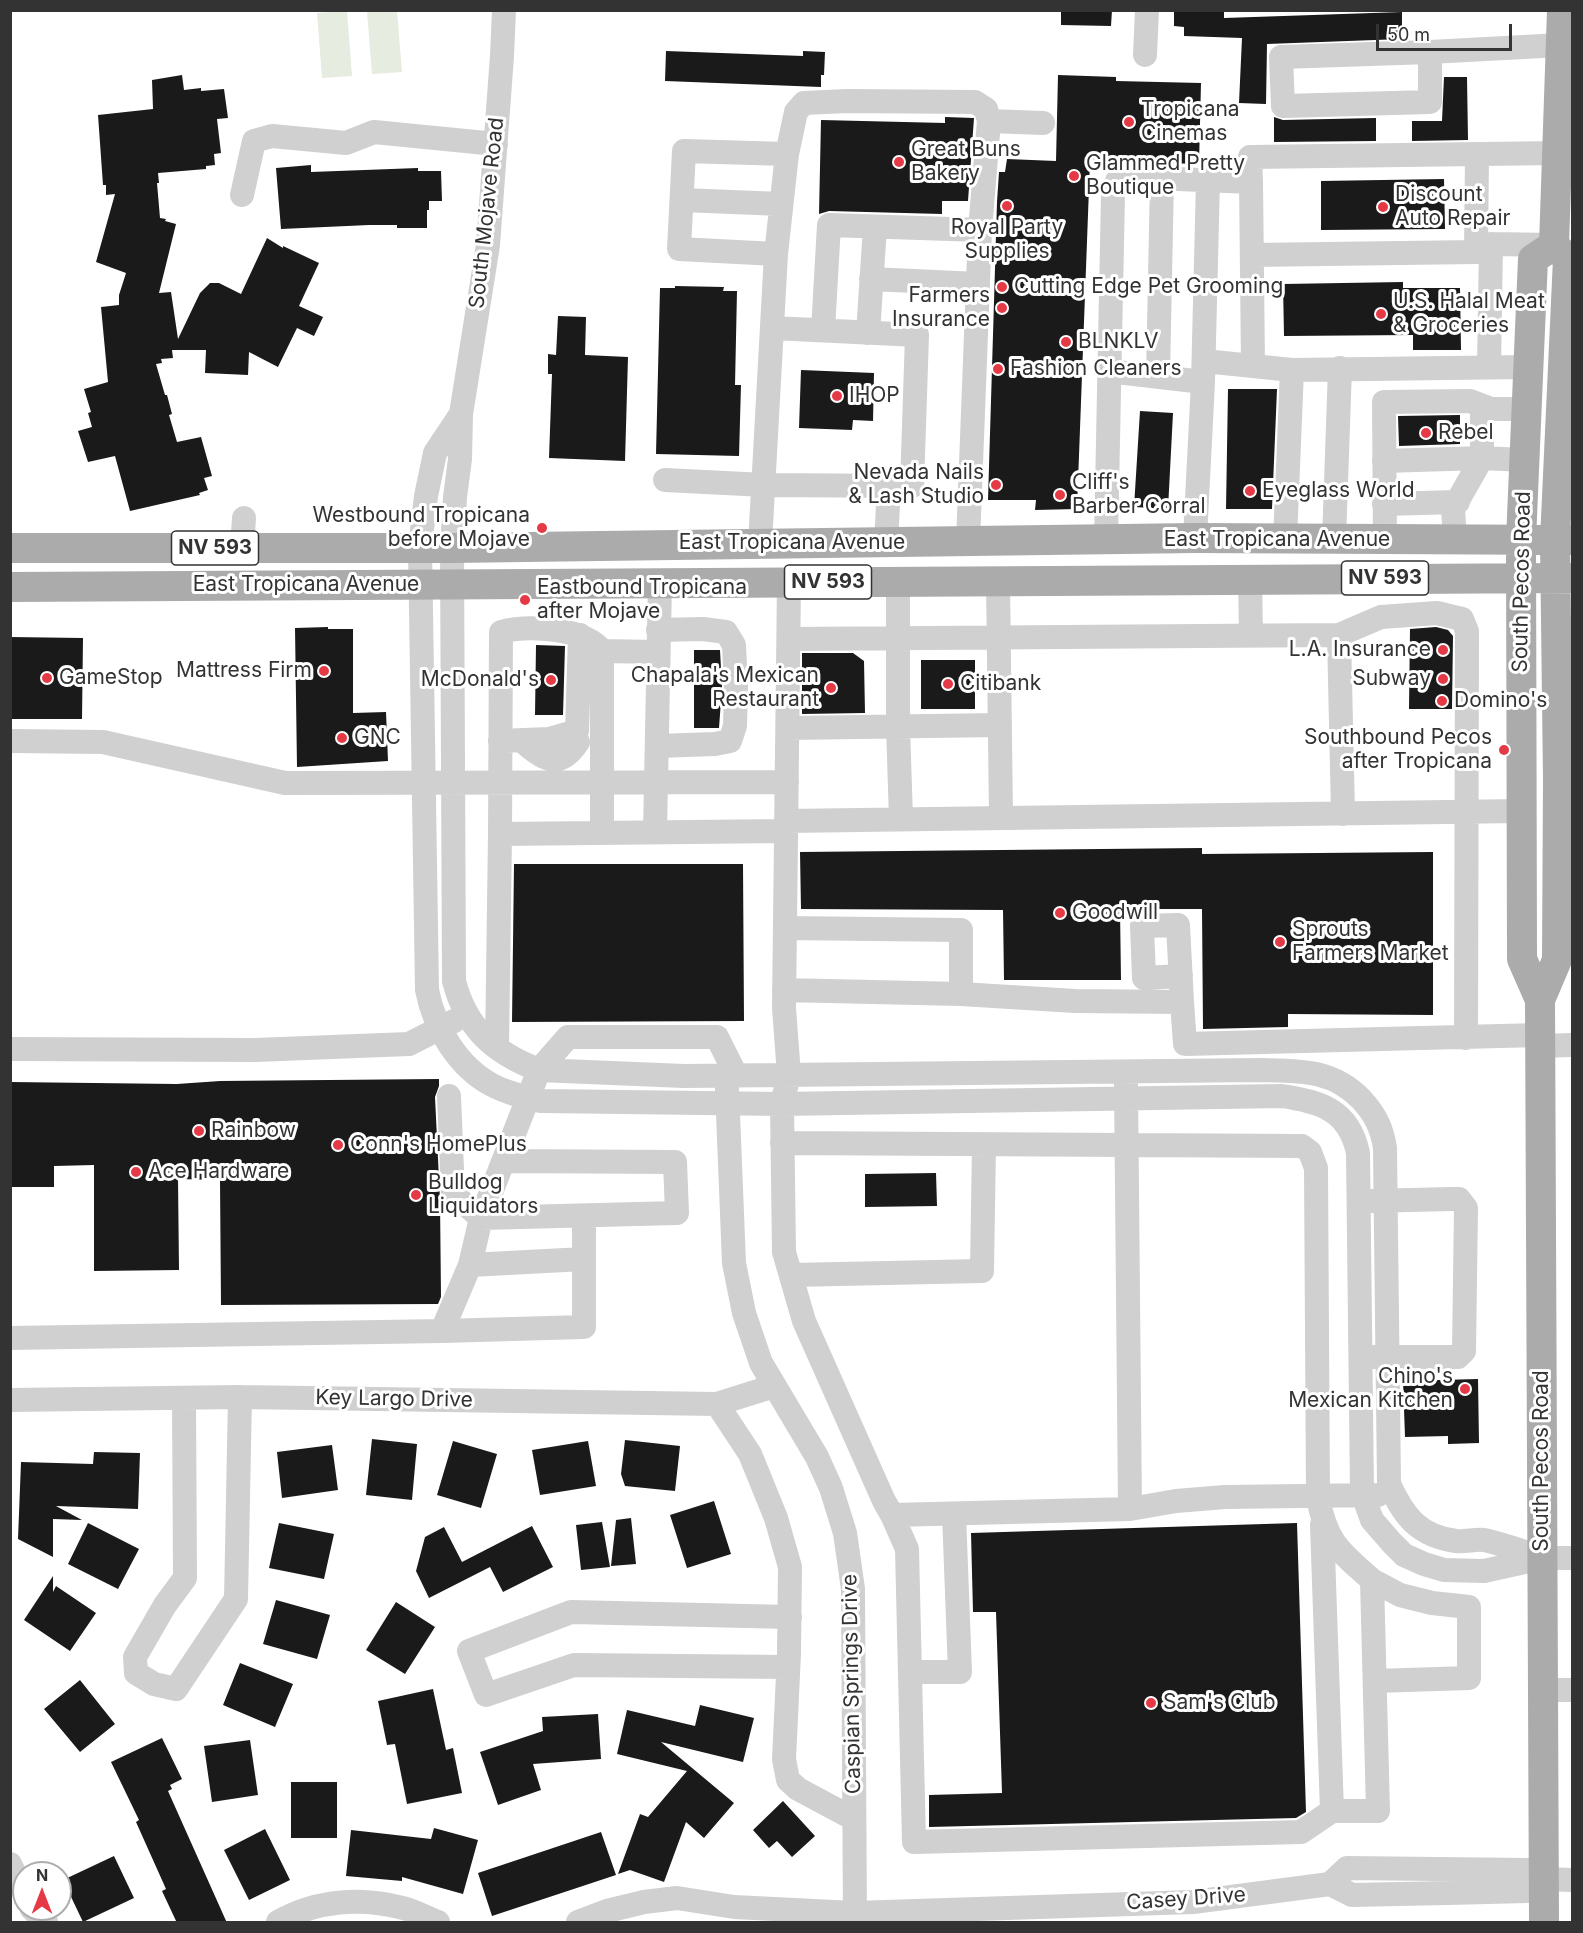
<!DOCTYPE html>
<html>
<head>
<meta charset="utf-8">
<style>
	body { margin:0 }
	#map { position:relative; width:1583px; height:1933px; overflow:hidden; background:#fff; font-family:Inter,sans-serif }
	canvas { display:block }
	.frame { position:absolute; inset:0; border:12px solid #333; pointer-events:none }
	.north { position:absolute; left:12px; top:1861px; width:60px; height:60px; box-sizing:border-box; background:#fff; border:2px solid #adadad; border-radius:50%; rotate:0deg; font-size:16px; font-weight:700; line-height:24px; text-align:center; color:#333 }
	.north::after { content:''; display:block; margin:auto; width:21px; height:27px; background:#e63946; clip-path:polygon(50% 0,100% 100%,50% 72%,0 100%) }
	.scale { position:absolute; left:1376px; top:24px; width:136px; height:27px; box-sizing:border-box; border:3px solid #333; border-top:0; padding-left:8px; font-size:18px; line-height:21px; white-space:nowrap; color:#333; -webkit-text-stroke:4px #fff; paint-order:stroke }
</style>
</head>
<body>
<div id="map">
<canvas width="1583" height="1933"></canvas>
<div class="frame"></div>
<div class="north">N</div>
<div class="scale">50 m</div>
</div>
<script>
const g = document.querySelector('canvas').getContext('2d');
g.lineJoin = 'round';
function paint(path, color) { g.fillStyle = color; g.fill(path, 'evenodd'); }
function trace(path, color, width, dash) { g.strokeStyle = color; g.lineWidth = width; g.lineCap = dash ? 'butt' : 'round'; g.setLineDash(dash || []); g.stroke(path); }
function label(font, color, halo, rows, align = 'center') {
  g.font = font + ' Inter,sans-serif'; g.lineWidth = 6; g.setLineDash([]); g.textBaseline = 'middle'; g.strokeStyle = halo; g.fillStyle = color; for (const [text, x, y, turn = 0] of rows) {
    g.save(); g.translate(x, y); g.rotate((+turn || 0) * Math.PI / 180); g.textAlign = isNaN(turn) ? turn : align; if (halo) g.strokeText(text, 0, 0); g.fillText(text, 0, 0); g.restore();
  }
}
paint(new Path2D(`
	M347 11 352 76 322 78 317 13Z
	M367 11H397L402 72 372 74Z`), '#e6ecdf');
paint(new Path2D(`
	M1061 10H1112L1111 26 1061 25Z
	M1174 10 1224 12V18L1402 12V39L1267 44 1266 104 1239 103 1242 38 1184 36V27L1174 26Z
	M666 51 803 56V51L825 52 824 75H821V87L665 81Z
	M182 75 184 90 201 88V91L224 89 228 118 217 119 221 153 214 154 215 165 206 166V169L158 173 159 183H157L160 218 166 219 165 221 176 224 159 293 171 292 178 339 200 293 210 283H219L241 294 267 238 283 248V246L319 263 299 306 323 317 314 336 297 328 278 367 249 352 248 375 205 373 206 350H172L173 358 161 359 162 363 156 364 165 395H167L172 414 169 415 177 442 201 437 212 476 204 478 208 490 199 493 200 495 130 511 115 456 88 462 78 431 92 427 88 413 91 412 84 389 108 382 101 307 119 305V295L126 273 96 262 115 194 106 195V185H103L98 115 153 109 152 80Z
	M1058 75 1116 77V81L1201 83 1199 164 1090 161 1077 509 1035 510 1036 500H988L997 202 999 172H1005L1007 159 1056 161Z
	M1444 77H1467L1468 140 1412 141V121H1442Z
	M945 117 974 118 968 201H942V214L829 211 819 214 821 120 945 123Z
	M1274 117 1283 120 1376 118V141L1274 142Z
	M311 165V172L418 168V171H441L442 201H429V210H427V228H397V225H369L281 229 276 168Z
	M1444 179 1445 229 1321 230V181Z
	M1403 282V288H1460L1461 350H1413V335L1284 336 1283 284Z
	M675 286 724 287 723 291H737L735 385H741L739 456 656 454 660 288H675Z
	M558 316 586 317 585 355 628 357 625 461 549 458 552 374H548V354L556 355Z
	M801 370 874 373 873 421 853 420 852 430 799 428Z
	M1228 389H1277L1272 509H1226Z
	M1140 411 1173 413 1168 509 1134 507Z
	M1460 415V444L1399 446 1398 416Z
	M328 627V629H353V713L386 712 388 761 297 767 295 628Z
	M1436 627 1448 630 1453 636 1452 709H1409L1410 629Z
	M10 637 83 638 82 719H10Z
	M536 645 565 646 563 715H535Z
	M694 650H720L722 687 719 728H694Z
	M802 653H853L864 661 865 713 802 714Z
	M921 660H975V709H921Z
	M1202 848V854L1433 852V1015L1288 1014V1027L1203 1029 1202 909H1120L1121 980H1004L1003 910 801 909 800 852Z
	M514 864H743L744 1021 512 1022Z
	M439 1079V1086L435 1097 440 1200 441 1297 438 1304 221 1305 220 1180 178 1179 179 1270 94 1271V1165L54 1166V1187H10V1082L177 1084 220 1081Z
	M936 1173 937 1206 865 1207V1174Z
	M1478 1379 1479 1443 1448 1444V1436L1405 1437 1403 1381Z
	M372 1439 417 1444 412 1500 366 1495Z
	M625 1440 680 1446 675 1491 625 1486 621 1474Z
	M453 1441 497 1454 481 1508 437 1495Z
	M588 1441 596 1486 540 1495 532 1450Z
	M332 1445 338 1490 282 1498 277 1452Z
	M94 1452 140 1453 138 1509 56 1506 82 1520 53 1519V1557L18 1539 21 1462 93 1464Z
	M714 1501 731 1554 687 1568 670 1515Z
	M631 1518 636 1564 611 1566 616 1520Z
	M602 1522 610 1567 581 1570 576 1525Z
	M88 1523 139 1549 118 1589 68 1564Z
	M279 1523 334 1534 324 1579 269 1568Z
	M1297 1523 1306 1812 1296 1818 929 1827V1795L1002 1793 996 1612H973L971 1533Z
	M532 1526 553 1567 503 1592 490 1567 429 1598 416 1571 425 1537 444 1527 462 1562Z
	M53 1576V1592L56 1586 96 1613 70 1651 24 1620Z
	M276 1600 330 1615 317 1659 263 1644Z
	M396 1602 435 1627 405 1674 366 1650Z
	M240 1663 293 1684 275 1727 223 1705Z
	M80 1680 115 1724 80 1752 44 1709Z
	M433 1689 446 1750 453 1748 462 1793 407 1804 395 1744 387 1745 378 1701Z
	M700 1705 754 1718 743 1762 661 1742 734 1803 704 1838 686 1822 664 1882 630 1870 618 1874 640 1814 648 1817 687 1771 617 1754 627 1710 695 1726Z
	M598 1714 601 1759 533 1764 541 1790 498 1805 480 1752 543 1731 542 1717Z
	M162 1738 182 1779 170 1785 172 1789 168 1791 227 1923H177L162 1891 166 1889 136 1822 139 1820 111 1762Z
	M250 1740 258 1795 212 1802 204 1746Z
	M291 1782H337V1838H291Z
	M783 1801 815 1836 792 1857 777 1841 769 1848 753 1830Z
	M434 1828 478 1840 463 1894 402 1877V1881L346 1876 351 1830 431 1839Z
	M265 1829 290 1880 249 1900 224 1850Z
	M601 1832 616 1875 492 1916 478 1873Z
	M114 1856 134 1898 83 1922 63 1880Z`), '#1a1a1a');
trace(new Path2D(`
	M504 10 502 56 488 245 461 414 460 459 455 497 452 548 454 981C466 1028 494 1053 539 1070L684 1076 1261 1070C1300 1071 1332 1069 1361 1099 1375 1114 1382 1128 1385 1148L1389 1484C1404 1517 1419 1536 1456 1541 1465 1542 1475 1539 1484 1540 1504 1544 1524 1552 1543 1558
	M1430 52V102L1283 106 1281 57 1430 52 1561 45
	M1145 55 1147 10
	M787 154 796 112 804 103 847 101 975 102 986 109 989 121
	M1251 182 1250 157 1557 153
	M242 195 254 141 272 136 346 143 374 132 496 144
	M682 200 781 204
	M980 230 989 121 1043 123
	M1476 252 1477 154
	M1252 255 1476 252 1491 244 1554 245
	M871 279 978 284
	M823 330 829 225 980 230 968 542
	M868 333 875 227
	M1204 361 1292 370 1527 367
	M1489 367 1491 244
	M1108 371 1203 382
	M1158 377 1162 179
	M461 414 435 453 426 496 420 547 427 990C434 1027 458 1067 492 1085 507 1093 524 1097 541 1101L782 1104 1282 1096C1321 1102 1349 1110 1358 1153L1362 1492 1372 1520 1392 1543 1404 1555 1424 1564 1444 1570 1484 1571 1543 1558H1572
	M1384 461 1482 458V406
	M665 480 765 485 912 486 917 335 773 328
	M1384 504 1458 502
	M1195 538 1203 382 1208 180
	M1106 540 1113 194 1117 181 1128 177 1251 182 1253 366
	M1285 540 1292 370
	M1334 540 1340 368
	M1385 540 1384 402 1470 401 1491 409H1526
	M1455 540 1453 509 1482 458 1524 460
	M886 543 889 486
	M760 544 776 254 679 249 684 151 787 154 776 254
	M242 548 244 518
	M1250 579 1251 635
	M898 581V726L901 819
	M998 581 1001 817
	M789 582 784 1008 789 1075 782 1104 784 1252 804 1321 884 1501 892 1515 1130 1509 1176 1501 1225 1497 1378 1495
	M1339 635 1381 617 1437 613 1462 619 1467 631 1466 1038
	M789 639 1339 635 1343 814
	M602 651 658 652
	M788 728 1000 725
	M10 741 103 742 285 783 787 782
	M500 741 549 739 577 731 580 635
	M522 741C543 759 559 771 578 742
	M657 746 715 744 730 741 735 726 736 687 734 645 726 632 703 629 658 630
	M786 821 1521 811
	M655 832 660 583
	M500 834 786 831
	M784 990 961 994V930L785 928
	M961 994 1075 1001 1182 1002 1178 925 1142 926 1144 978 1181 976
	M1182 1002 1185 1044 1540 1035
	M1540 1046 1572 1045
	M497 1048 500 834 501 632C527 625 584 627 602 651V833
	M10 1049 255 1050 409 1044 454 1021
	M1126 1083 1130 1509
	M727 1089 734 1263 744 1313 761 1363 817 1457 831 1488 845 1533 853 1589 855 1922
	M449 1096 453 1194 481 1218 677 1213 675 1162 504 1161
	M782 1143 1302 1146 1310 1152 1316 1168 1318 1497C1326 1542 1339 1551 1372 1580L1378 1811H1332L1301 1832 914 1842 907 1549 892 1515
	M1370 1201 1451 1199H1459L1466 1208 1464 1351 1458 1357H1373
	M470 1265 584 1259
	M791 1275 982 1271 984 1145
	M442 1331 584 1327V1216
	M10 1338 442 1331 470 1265 481 1218 539 1070 568 1037H717L736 1075
	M184 1399 185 1578 165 1605 135 1657 136 1673 154 1684 176 1689 236 1599 240 1397
	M10 1400 240 1397 717 1404 774 1386
	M717 1404 750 1454 776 1518 790 1567 789 1654 784 1759 788 1780 798 1789 854 1819
	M1322 1525 1332 1811
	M1372 1580 1400 1595 1432 1603 1469 1607V1678L1375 1681
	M788 1667 574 1665 486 1695 469 1651 571 1612 790 1617
	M910 1672H960L954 1514
	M1543 1690H1572
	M10 1864 24 1892
	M1330 1884 1352 1895 1447 1893 1528 1891 1544 1879
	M32 1909 46 1922
	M278 1922C316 1900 361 1897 403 1908 415 1911 427 1918 438 1922
	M578 1922 607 1911 644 1902 677 1898 734 1907 854 1913 1193 1902 1330 1884 1347 1868 1528 1870 1544 1879 1572 1880`), '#d0d0d0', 24);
trace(new Path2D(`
	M10 548H452L1195 538 1572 540
	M10 587 1572 578
	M1540 1000 1522 959 1521 540 1533 259 1554 245
	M1544 1922 1540 1000 1557 960 1558 780 1555 540 1568 259 1554 245 1562 10`), '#ababab', 30);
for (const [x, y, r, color] of [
	[1129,122,6,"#e63946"],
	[899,162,6,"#e63946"],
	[1074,176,6,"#e63946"],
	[1007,206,6,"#e63946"],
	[1383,207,6,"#e63946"],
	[1002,287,6,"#e63946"],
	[1002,308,6,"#e63946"],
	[1381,314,6,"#e63946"],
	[1066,342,6,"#e63946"],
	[998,369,6,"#e63946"],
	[837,396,6,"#e63946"],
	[1426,433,6,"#e63946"],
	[996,485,6,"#e63946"],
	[1250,491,6,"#e63946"],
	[1060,495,6,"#e63946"],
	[542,528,6,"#e63946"],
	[525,600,6,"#e63946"],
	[1443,650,6,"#e63946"],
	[324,671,6,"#e63946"],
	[47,678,6,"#e63946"],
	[1443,679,6,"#e63946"],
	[551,680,6,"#e63946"],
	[948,684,6,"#e63946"],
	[831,688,6,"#e63946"],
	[1442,701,6,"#e63946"],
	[342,738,6,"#e63946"],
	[1504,750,6,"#e63946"],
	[1060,913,6,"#e63946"],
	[1280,942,6,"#e63946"],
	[199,1131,6,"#e63946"],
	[338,1145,6,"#e63946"],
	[136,1172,6,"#e63946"],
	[416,1195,6,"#e63946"],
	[1465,1389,6,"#e63946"],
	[1151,1703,6,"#e63946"]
]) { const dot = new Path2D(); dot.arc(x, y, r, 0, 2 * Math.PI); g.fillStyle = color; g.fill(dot); trace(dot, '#fff', 2); }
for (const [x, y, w] of [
	[215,548,87],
	[1385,578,87],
	[828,582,87]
]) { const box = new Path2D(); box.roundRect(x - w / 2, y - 17, w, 34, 4.5); g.fillStyle = '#fff'; g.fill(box); trace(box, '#333', 1.5); }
label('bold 20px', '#333', null, [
	["NV 593",215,548],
	["NV 593",1385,578],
	["NV 593",828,582]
]);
label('21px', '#333', '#fff', [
	["Tropicana",1141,110],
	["Cinemas",1141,134],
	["Great Buns",911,150],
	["Bakery",911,174],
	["Glammed Pretty",1086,164],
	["Boutique",1086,188],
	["Discount",1395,195],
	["Auto Repair",1395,219],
	["Royal Party",1007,228,"center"],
	["Supplies",1007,252,"center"],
	["Cutting Edge Pet Grooming",1014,287],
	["Farmers",990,296,"right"],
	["Insurance",990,320,"right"],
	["U.S. Halal Meat",1393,302],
	["& Groceries",1393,326],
	["BLNKLV",1078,342],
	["Fashion Cleaners",1010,369],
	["IHOP",849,396],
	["Rebel",1438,433],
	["Nevada Nails",984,473,"right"],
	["& Lash Studio",984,497,"right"],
	["Cliff's",1072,483],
	["Barber Corral",1072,507],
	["Eyeglass World",1262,491],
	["Westbound Tropicana",530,516,"right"],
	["before Mojave",530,540,"right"],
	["Eastbound Tropicana",537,588],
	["after Mojave",537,612],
	["L.A. Insurance",1431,650,"right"],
	["Mattress Firm",312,671,"right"],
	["Chapala's Mexican",819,676,"right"],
	["Restaurant",819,700,"right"],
	["GameStop",59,678],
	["Subway",1431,679,"right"],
	["McDonald's",539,680,"right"],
	["Citibank",960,684],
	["Domino's",1454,701],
	["GNC",354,738],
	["Southbound Pecos",1492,738,"right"],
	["after Tropicana",1492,762,"right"],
	["Goodwill",1072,913],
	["Sprouts",1292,930],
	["Farmers Market",1292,954],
	["Rainbow",211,1131],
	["Conn's HomePlus",350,1145],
	["Ace Hardware",148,1172],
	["Bulldog",428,1183],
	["Liquidators",428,1207],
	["Chino's",1453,1377,"right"],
	["Mexican Kitchen",1453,1401,"right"],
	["Sam's Club",1163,1703]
], 'left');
label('21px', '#333', '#fff', [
	["South Mojave Road",487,213,-84],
	["East Tropicana Avenue",1277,540],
	["East Tropicana Avenue",792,543],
	["South Pecos Road",1522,582,-89],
	["East Tropicana Avenue",306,585],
	["Key Largo Drive",394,1399,1],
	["South Pecos Road",1542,1461,-90],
	["Caspian Springs Drive",852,1684,-91],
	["Casey Drive",1186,1899,-4]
]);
</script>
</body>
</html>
